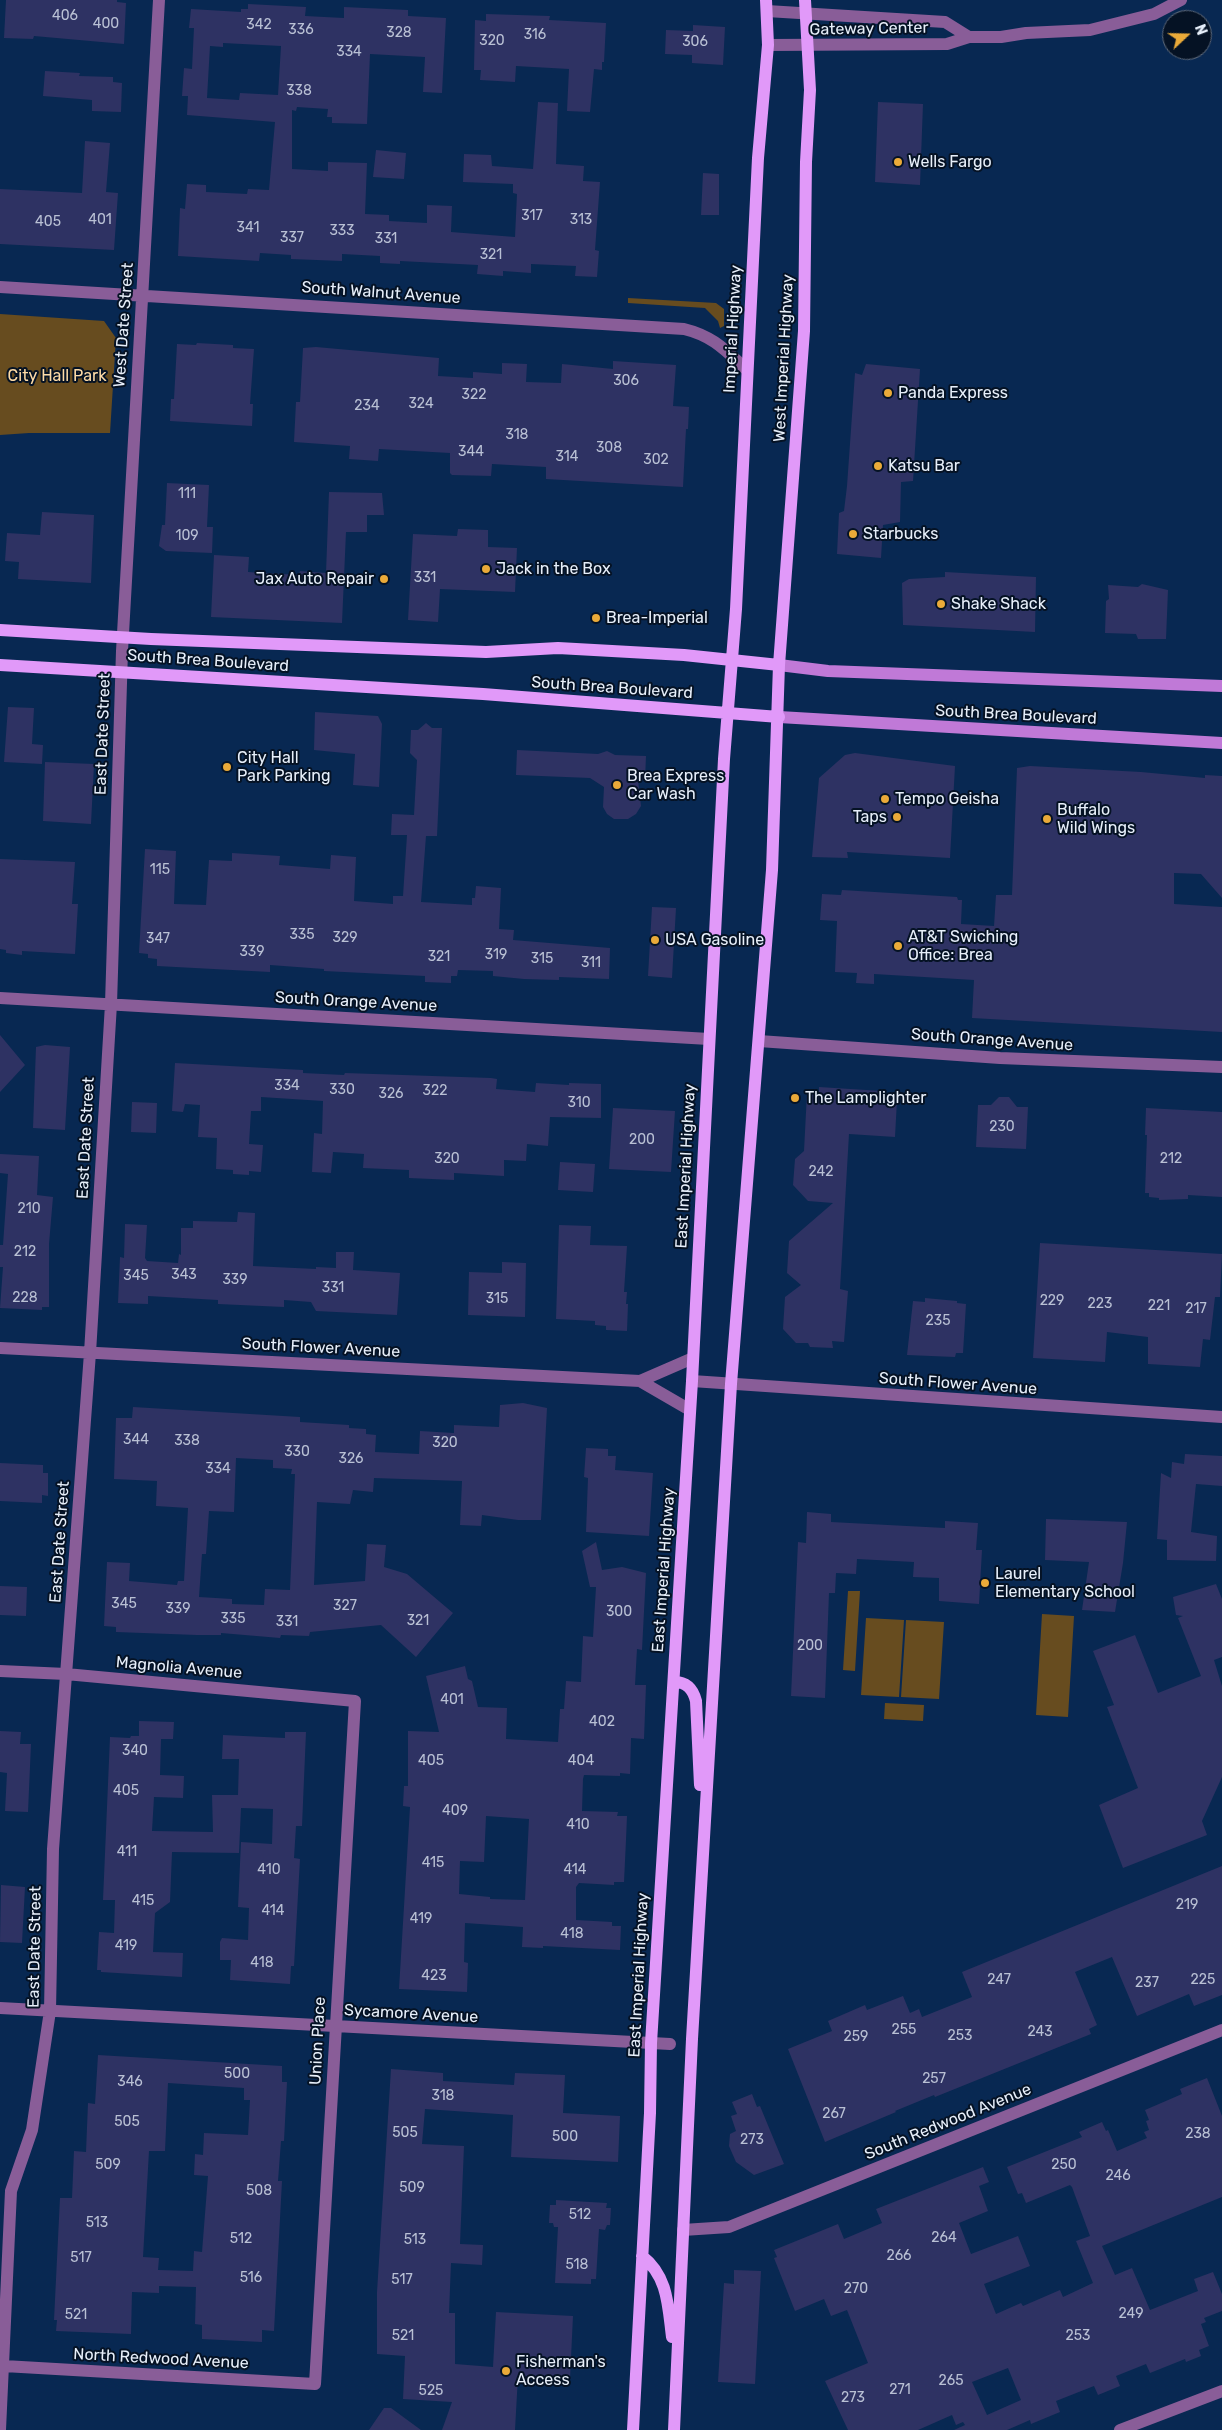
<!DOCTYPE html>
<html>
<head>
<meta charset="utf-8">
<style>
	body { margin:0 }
	#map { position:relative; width:1222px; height:2430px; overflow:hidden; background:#082852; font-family:Rubik,sans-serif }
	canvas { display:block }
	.north { position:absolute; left:1162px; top:10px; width:50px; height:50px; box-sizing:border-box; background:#051224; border:1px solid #5f6a7a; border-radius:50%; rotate:69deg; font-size:14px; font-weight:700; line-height:20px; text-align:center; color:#e7effa }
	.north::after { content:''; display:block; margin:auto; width:18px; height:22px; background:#eaaa39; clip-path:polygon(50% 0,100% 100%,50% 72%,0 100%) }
</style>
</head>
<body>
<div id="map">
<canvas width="1222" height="2430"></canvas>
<div class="north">N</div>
</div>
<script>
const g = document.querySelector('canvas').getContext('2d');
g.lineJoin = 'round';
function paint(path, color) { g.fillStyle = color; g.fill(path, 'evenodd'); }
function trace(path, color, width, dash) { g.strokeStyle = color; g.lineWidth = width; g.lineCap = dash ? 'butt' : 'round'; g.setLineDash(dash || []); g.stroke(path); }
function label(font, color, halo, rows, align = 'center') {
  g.font = font + ' Rubik,sans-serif'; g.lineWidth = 4; g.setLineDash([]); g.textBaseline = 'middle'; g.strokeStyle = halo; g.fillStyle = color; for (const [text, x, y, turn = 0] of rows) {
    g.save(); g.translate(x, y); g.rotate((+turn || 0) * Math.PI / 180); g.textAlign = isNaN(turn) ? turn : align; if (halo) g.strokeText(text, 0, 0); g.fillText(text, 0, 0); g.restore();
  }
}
paint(new Path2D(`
	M628 298 716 303 724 309V326L720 328 718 321 705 308 628 303Z
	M0 314 104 321 116 338 110 433H29L0 435Z
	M848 1591H860L855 1671 843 1670Z
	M1042 1614 1074 1616 1068 1717 1036 1715Z
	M866 1618 904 1620 899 1697 861 1695Z
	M906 1620 944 1622 939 1699 901 1697Z
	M885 1703 924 1705 923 1721 884 1719Z`), '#674c1f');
paint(new Path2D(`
	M6 0H117V2L126 3 124 44 34 36 33 39 4 38Z
	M248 4 306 7 305 16 344 18V7L408 10V16L446 18 442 93 423 92 425 57 370 54 367 124 332 123V117H327L328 109 297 107 296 111 292 110V169L328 171V162L367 163 365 214 389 215V221L427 223V205L452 206 451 232 515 237 517 194 513 193V184L463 182 464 154 491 155 492 166 533 169 538 102 558 103 556 164 584 166 583 181 600 182 595 250 599 251 597 277 575 276 576 266 531 264V273L503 271V276L477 274 478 265 400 261V264L380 263V256L342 254V261L291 259V255L260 253 259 261 178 256 180 208 185 209 187 184 206 185V192L247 194 248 189 269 190 275 122 187 115 188 96H182L184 68 192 69 194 28H189L191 9 241 12V9H248ZM223 43 281 46 278 95 240 93 239 100 207 98 210 46 223 47Z
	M486 14 550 16 549 20 606 23 604 62H602V70L594 69 590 112 567 111 569 69 516 66 515 82 480 80 481 70H474L475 20 486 21Z
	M693 25 725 27 723 65 692 63V55L665 54 666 30 693 31Z
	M45 71 80 73 79 76 113 77V82L122 83 121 112 92 111V100L43 96Z
	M878 102 923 104 920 185 875 182Z
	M85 141 110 143 106 192 118 193 114 250 0 244V189L82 193Z
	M376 150 406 153 404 179 373 177Z
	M703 173 719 174V215H701Z
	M197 343 233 345V348L254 349 250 404H253L252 426 170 421 171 399H174L177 344 196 345Z
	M316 347 439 358 438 376 473 378V372L502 374V363L527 364 526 382 561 383 562 364 613 369V361L676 365 673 406 689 407 688 429H686L683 487 546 479V467L492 464 491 476 452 475 450 473V453L379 449 378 461 349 459 350 446 294 442 296 402H300L303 348Z
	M866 364 920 369 913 481 901 482 900 522 883 525 881 558 837 554 839 513 844 511 847 486 855 373 862 375Z
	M167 483 209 485 207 527H213L212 553 166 551 159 546 162 525H165Z
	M329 492 382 493 384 515H367V532H346L342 623 211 617 214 555 249 557 248 572 299 575 300 571 326 573Z
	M42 512 94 515 91 583 18 579 19 562 5 561 7 533 40 535Z
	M458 529 488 530V547L517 548 515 592 440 589 438 622 408 620 413 534 457 536Z
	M945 572 1036 577 1035 632 903 625 902 583 909 579 945 577Z
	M1142 584 1168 590 1166 639H1138L1136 634 1105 633 1106 601 1109 599 1108 585 1138 587Z
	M8 707 34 708 32 744 43 745 42 764 4 762Z
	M315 712 378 716 382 724 379 787 353 785 355 754 314 750Z
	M426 723 432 728H442L437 836H426L421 902 472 905V898H475L476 886 501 888 499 929 514 930 513 940 610 948 609 979 559 977V980L524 979 493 976V971L458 970 457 976H451V983L425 982V976L324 971V969L270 965V972L157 966V959L148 958V954L139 953 145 849 176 851 174 904 206 905 209 860 232 861V853L280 856 279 865 330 869 331 855 356 857 354 901 393 904V896H403L407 835H391L392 814 414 815 417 760 410 753 411 730H418Z
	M517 750 598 754 607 751 615 755 646 756 645 780H638L641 806 636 814 628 819H614L607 814 603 807 604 787 590 778 516 775Z
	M855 753 955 766 950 858 847 852 848 858 812 857 819 778 845 755Z
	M45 762 94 764 91 824 43 821Z
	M1030 766 1141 772 1205 778V775L1222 776V898L1201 874 1174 873V904L1222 907V1032L972 1018 974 980 874 974V984L856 983 857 973 835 972 837 921 820 920 822 894 841 895 842 890 957 897 958 900H962L961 924 994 926 996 895H1012L1017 768Z
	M0 859 75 862 72 904H78L75 954 22 951V955L6 953V950L0 949Z
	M652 907 676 908 672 978 648 976Z
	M0 1035 25 1065 0 1092Z
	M45 1045 70 1047 65 1130 33 1128 36 1047Z
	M175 1063 303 1070V1073L344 1075 345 1073 491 1078 497 1079 496 1089 535 1092 536 1083 569 1085V1083L601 1084V1118L550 1117 548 1146 527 1144 526 1161 504 1160V1176L454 1173V1180L409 1178V1170L363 1168 364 1154 333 1152 331 1173 312 1172 314 1133 322 1134 323 1101 261 1097V1111H251L249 1144 263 1145 261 1172 249 1171V1175L233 1174V1170L216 1169 217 1138 198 1137 200 1105 185 1104 183 1112 172 1111Z
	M819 1087 882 1091V1100H897L895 1137 849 1134 840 1289 848 1291 844 1342 832 1341 833 1348 810 1347 808 1343H796L783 1329 785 1297 801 1285 787 1273 789 1241 833 1203 808 1201 793 1185 795 1159 804 1151 807 1093 819 1094Z
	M999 1097H1009L1017 1107H1028L1026 1149 976 1147 978 1105H991Z
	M132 1102 157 1103 156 1133 131 1132Z
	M613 1108 675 1111 671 1172 609 1169Z
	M1146 1108 1222 1112V1197L1188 1195V1199L1159 1200V1198L1149 1197V1193H1145L1147 1135H1145Z
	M0 1154 39 1156 37 1195 53 1197 49 1244V1307H42V1310L0 1308 3 1267H0V1245H3L8 1174 0 1173Z
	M560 1162 595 1164 593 1192 558 1190Z
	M238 1212 255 1213 253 1266 316 1269V1267L336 1268V1252H354L353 1270 400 1273 397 1315 316 1311 311 1302 284 1300V1307L218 1304V1300L148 1296V1304L118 1303 120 1257 124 1258 125 1224 147 1225 145 1258 147 1261 178 1263 179 1254 181 1255V1228H193V1221L237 1222Z
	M559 1225 591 1226 590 1245 627 1246 624 1292H627L626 1304H628L627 1331 606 1330V1326L595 1325V1321L556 1319Z
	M1040 1243 1222 1254 1220 1297H1215L1210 1340 1203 1339 1200 1367 1148 1364V1337L1107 1332 1105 1362 1033 1358Z
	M502 1262 526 1263 525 1317 468 1315 469 1272 502 1273Z
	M925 1298 957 1301V1303L966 1304 963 1353H956L955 1357 907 1355 913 1301 925 1302Z
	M523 1403 547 1408 541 1520H518L482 1515 481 1526 460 1525 462 1481 374 1478 373 1492 353 1490 350 1504 317 1502 314 1585 365 1581 367 1544 386 1545 384 1567 407 1574 453 1613 416 1657 381 1625 310 1632 309 1636 281 1635 280 1638 221 1633V1635H197L116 1632V1627L104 1626 107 1562 130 1563 129 1581 177 1585 178 1581H184L188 1508 156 1506 157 1481 114 1479 116 1418H132L133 1407 300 1417V1422L349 1425V1428L366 1429V1434L376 1435 375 1452 419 1454 420 1431 454 1433V1425L499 1427 500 1405ZM236 1458 273 1460V1468L292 1469 291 1474H295L290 1590 265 1589 264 1605 232 1604V1599L199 1597 202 1554H206L209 1511 234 1512Z
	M586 1448 608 1449V1456H616L615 1470 653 1473 649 1536 586 1532 588 1478 584 1477Z
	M1185 1454 1222 1456V1486L1196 1484 1191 1532 1217 1536 1216 1561 1167 1560V1540L1157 1539 1161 1473 1171 1478 1172 1462 1184 1464Z
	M0 1463 43 1465V1473H48V1496L42 1495V1503L0 1501Z
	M807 1512 831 1514V1522L945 1528V1521L978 1523 976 1550H982L979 1604 939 1601V1578L913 1577 914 1562 857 1559 856 1574 836 1573 835 1593H829L825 1698 791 1696 798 1542 806 1543Z
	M1046 1519 1127 1522 1123 1563 1115 1612 1082 1610 1089 1562 1045 1560Z
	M596 1542 602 1570 622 1567 646 1573 642 1650 637 1649 635 1685H646L644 1739 631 1738 630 1774 620 1773V1776L584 1775 583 1779 582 1811 618 1812 617 1816H627L626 1840 624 1882H614V1885L579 1883 576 1887V1920L612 1922V1926H621L620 1950 543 1946V1948L522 1947 523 1927 465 1923 464 1962 468 1963 467 1992 399 1989 410 1807 403 1806 404 1786H408V1731L439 1732 426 1676 465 1666 468 1679 472 1681 478 1707 507 1708 506 1739 558 1742 560 1709H564L566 1681 581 1682 583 1636 593 1637 596 1587H590L582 1551ZM486 1816 529 1819 525 1900 490 1899V1897L459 1894 460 1861 484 1862Z
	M1216 1584 1222 1599V1657L1214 1660 1222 1686V1777L1202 1821 1207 1835 1123 1868 1099 1805 1138 1788 1107 1707 1114 1705 1093 1651 1135 1635 1158 1693 1201 1676 1178 1618 1183 1616 1176 1615 1173 1597Z
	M0 1586 27 1587 26 1616 0 1615Z
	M139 1721 174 1722 173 1739H161L160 1775 184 1776 183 1798 154 1797 152 1831 213 1832 212 1795H238L239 1759H222L223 1735 285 1738V1732H306L302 1826H296L294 1858 300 1859 294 1966H291L290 1984 230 1980 231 1960H220V1942L222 1938 248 1940 249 1908 238 1907 241 1842 272 1844 273 1809 241 1808 239 1853 172 1852 170 1902 155 1913 153 1952 183 1953 182 1977 101 1972V1970H97L99 1932 114 1933 115 1900H103L110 1737 130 1738 131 1736H139Z
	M0 1731 21 1732 20 1744H31L28 1812 5 1811 7 1773 0 1772Z
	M1222 1866V1995L1194 2006 1189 1994 1137 2016 1112 1957 1075 1972 1097 2025 1089 2029 1091 2034 935 2097 934 2095 895 2111 896 2112 825 2142 788 2049 832 2031 828 2021 865 2005 867 2010 903 1996 910 2013 919 2009 922 2017 972 1997 962 1972Z
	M1 1885 25 1887 22 1943 0 1942Z
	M98 2055 282 2066V2082H287L284 2141H281L278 2181H282L274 2331 262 2330V2342L202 2339V2325L195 2324 196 2287 159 2286V2293L132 2292 131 2334 56 2331 57 2320H54L60 2198H72L74 2151 86 2152 88 2103 95 2104ZM168 2083 244 2088V2100H250L248 2135 204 2133 203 2155 195 2154 194 2175 208 2176 202 2252 194 2251 193 2271 158 2270 159 2258 143 2257 149 2151H165Z
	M391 2069 443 2073V2081L514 2085 515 2073 565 2075 563 2113 620 2116 618 2162 511 2157 513 2115 425 2109 422 2144 464 2146 460 2244 483 2245 482 2265 451 2263 449 2313H455V2364L493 2367 496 2312 573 2316 570 2379 518 2376 515 2430H442L452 2402 403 2399 405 2356 377 2354V2292Z
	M1207 2078 1222 2116V2197L1102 2246 1115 2275 1132 2268 1150 2310 1198 2291 1194 2279 1213 2272 1222 2294V2311L1204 2318 1206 2322 1201 2324 1209 2346 1199 2350 1201 2356 1186 2362 1185 2359 1150 2373 1146 2364 1116 2376 1120 2386 1098 2395 1094 2386 1056 2401 1060 2412 1031 2424 1030 2420 1007 2430H954L965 2425 963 2422 956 2425 952 2415 918 2430H848L825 2381 868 2363 847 2310 831 2316 824 2299 795 2311 774 2258 777 2257 774 2250 838 2224 844 2239 882 2223 876 2209 983 2167 989 2182 979 2186 988 2211 959 2223 971 2254 1018 2236 1030 2266 984 2284 996 2314 1021 2303 1023 2306 1060 2290 1063 2297 1093 2283 1076 2241 1090 2236 1072 2187 1070 2185 1026 2203 1022 2193 1018 2194 1007 2167 1082 2137 1079 2132 1102 2122 1106 2131 1108 2130 1117 2151 1147 2138 1144 2132 1149 2130 1146 2121 1149 2120 1145 2110 1182 2094 1180 2089ZM1008 2368 1021 2400 987 2415 972 2382Z
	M752 2094 757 2107 760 2106 784 2164 754 2175 736 2162 729 2146 730 2134 736 2131 731 2116 737 2114 732 2102Z
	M556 2200 607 2203 606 2208H611L610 2225H607L605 2230 599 2229 596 2279H591V2284L555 2283 558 2227H554L553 2223H549L550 2205H556Z
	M734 2270 761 2271 755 2384 718 2382 724 2283 734 2284Z
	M384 2408H391L421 2430H369Z`), '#2e3263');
trace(new Path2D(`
	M767 11 945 22 969 37
	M768 45 947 44 969 37H1001L1026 33 1090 30 1154 14 1181 0
	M0 287 684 329C713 336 725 350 747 370
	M0 998 709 1039
	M759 1041 1000 1058 1222 1067
	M0 1348 640 1381 690 1410
	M640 1381 693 1358
	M692 1381 1222 1417
	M0 1671 66 1674 355 1701 315 2384 4 2366
	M0 2008 670 2044
	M683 2230 729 2227 1222 2030
	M0 2430 11 2191 32 2130 50 2011 53 1849 90 1353 111 1004 122 651 159 0
	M1120 2430 1222 2391`), '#895d98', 12);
trace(new Path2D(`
	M779 665 828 671 1222 686
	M779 717 1222 743`), '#c079d7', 12);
trace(new Path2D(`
	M0 630 151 639 486 652 558 648 684 655 779 665
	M0 665 483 694 779 717
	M674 1682C687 1682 693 1689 696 1701L700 1785
	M642 2256C668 2276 668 2306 672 2337
	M633 2430 650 2113 651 2043 692 1381 724 759 736 609 758 158 768 45 766 0
	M674 2430 692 2039 731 1384 772 870 779 665 804 331 806 162 810 90 805 0`), '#e199f9', 12);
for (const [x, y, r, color] of [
	[898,162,5,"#eaaa39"],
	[888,393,5,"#eaaa39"],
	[878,466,5,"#eaaa39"],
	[853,534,5,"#eaaa39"],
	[486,569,5,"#eaaa39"],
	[384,579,5,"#eaaa39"],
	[941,604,5,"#eaaa39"],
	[596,618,5,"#eaaa39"],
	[227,767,5,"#eaaa39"],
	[617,785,5,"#eaaa39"],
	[885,799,5,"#eaaa39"],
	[897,817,5,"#eaaa39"],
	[1047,819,5,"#eaaa39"],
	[655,940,5,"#eaaa39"],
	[898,946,5,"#eaaa39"],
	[795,1098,5,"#eaaa39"],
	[985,1583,5,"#eaaa39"],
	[506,2371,5,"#eaaa39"]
]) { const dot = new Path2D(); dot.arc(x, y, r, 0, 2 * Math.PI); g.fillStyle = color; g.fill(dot); trace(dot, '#051224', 2); }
label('14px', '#b9c0d4', null, [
	["406",65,16],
	["400",106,24],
	["342",259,25],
	["336",301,30],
	["328",399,33],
	["316",535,35],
	["320",492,41],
	["306",695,42],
	["334",349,52],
	["338",299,91],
	["317",532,216],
	["401",100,220],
	["313",581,220],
	["405",48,222],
	["341",248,228],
	["333",342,231],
	["337",292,238],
	["331",386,239],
	["321",491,255],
	["306",626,381],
	["322",474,395],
	["324",421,404],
	["234",367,406],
	["318",517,435],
	["308",609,448],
	["344",471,452],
	["314",567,457],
	["302",656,460],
	["111",187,494],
	["109",187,536],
	["331",425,578],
	["115",160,870],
	["335",302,935],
	["329",345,938],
	["347",158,939],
	["339",252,952],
	["319",496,955],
	["321",439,957],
	["315",542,959],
	["311",591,963],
	["334",287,1086],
	["330",342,1090],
	["322",435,1091],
	["326",391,1094],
	["310",579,1103],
	["230",1002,1127],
	["200",642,1140],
	["320",447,1159],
	["212",1171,1159],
	["242",821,1172],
	["210",29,1209],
	["212",25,1252],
	["343",184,1275],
	["345",136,1276],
	["339",235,1280],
	["331",333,1288],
	["228",25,1298],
	["315",497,1299],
	["229",1052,1301],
	["223",1100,1304],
	["221",1159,1306],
	["217",1196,1309],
	["235",938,1321],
	["344",136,1440],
	["338",187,1441],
	["320",445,1443],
	["330",297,1452],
	["326",351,1459],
	["334",218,1469],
	["345",124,1604],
	["327",345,1606],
	["339",178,1609],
	["300",619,1612],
	["335",233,1619],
	["321",418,1621],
	["331",287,1622],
	["200",810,1646],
	["401",452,1700],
	["402",602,1722],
	["340",135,1751],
	["405",431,1761],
	["404",581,1761],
	["405",126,1791],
	["409",455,1811],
	["410",578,1825],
	["411",127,1852],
	["415",433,1863],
	["410",269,1870],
	["414",575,1870],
	["415",143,1901],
	["219",1187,1905],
	["414",273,1911],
	["419",421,1919],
	["418",572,1934],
	["419",126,1946],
	["418",262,1963],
	["423",434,1976],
	["247",999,1980],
	["225",1203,1980],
	["237",1147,1983],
	["255",904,2030],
	["243",1040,2032],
	["253",960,2036],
	["259",856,2037],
	["500",237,2074],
	["257",934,2079],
	["346",130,2082],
	["318",443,2096],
	["267",834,2114],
	["505",127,2122],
	["505",405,2133],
	["238",1198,2134],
	["500",565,2137],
	["273",752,2140],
	["509",108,2165],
	["250",1064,2165],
	["246",1118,2176],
	["509",412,2188],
	["508",259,2191],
	["512",580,2215],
	["513",97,2223],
	["264",944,2238],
	["512",241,2239],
	["513",415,2240],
	["266",899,2256],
	["517",81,2258],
	["518",577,2265],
	["516",251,2278],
	["517",402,2280],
	["270",856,2289],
	["249",1131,2314],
	["521",76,2315],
	["521",403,2336],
	["253",1078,2336],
	["265",951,2381],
	["271",900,2390],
	["525",431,2391],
	["273",853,2398]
]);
label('16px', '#e7effa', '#051224', [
	["Gateway Center",869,29,-1],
	["South Walnut Avenue",381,293,4],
	["West Date Street",124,325,-86],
	["Imperial Highway",733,329,-87],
	["West Imperial Highway",784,358,-87],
	["South Brea Boulevard",208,661,4],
	["South Brea Boulevard",612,688,4],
	["South Brea Boulevard",1016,715,3],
	["East Date Street",103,734,-88],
	["South Orange Avenue",356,1002,3],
	["South Orange Avenue",992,1040,4],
	["East Date Street",86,1138,-87],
	["East Imperial Highway",686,1166,-87],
	["South Flower Avenue",321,1348,3],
	["South Flower Avenue",958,1384,4],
	["East Date Street",60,1542,-86],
	["East Imperial Highway",664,1570,-86],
	["Magnolia Avenue",179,1668,5],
	["East Date Street",35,1947,-89],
	["East Imperial Highway",639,1975,-87],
	["Sycamore Avenue",411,2014,3],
	["Union Place",318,2041,-87],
	["South Redwood Avenue",948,2122,-22],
	["North Redwood Avenue",161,2359,3]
]);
label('16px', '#e7effa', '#051224', [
	["Wells Fargo",908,162],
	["Panda Express",898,393],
	["Katsu Bar",888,466],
	["Starbucks",863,534],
	["Jack in the Box",496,569],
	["Jax Auto Repair",374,579,"right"],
	["Shake Shack",951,604],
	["Brea-Imperial",606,618],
	["City Hall",237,758],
	["Park Parking",237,776],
	["Brea Express",627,776],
	["Car Wash",627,794],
	["Tempo Geisha",895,799],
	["Buffalo",1057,810],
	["Wild Wings",1057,828],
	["Taps",887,817,"right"],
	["AT&T Swiching",908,937],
	["Office: Brea",908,955],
	["USA Gasoline",665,940],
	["The Lamplighter",805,1098],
	["Laurel",995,1574],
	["Elementary School",995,1592],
	["Fisherman's",516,2362],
	["Access",516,2380]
], 'left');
label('16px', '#fedba7', '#051224', [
	["City Hall Park",57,376]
]);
</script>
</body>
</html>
